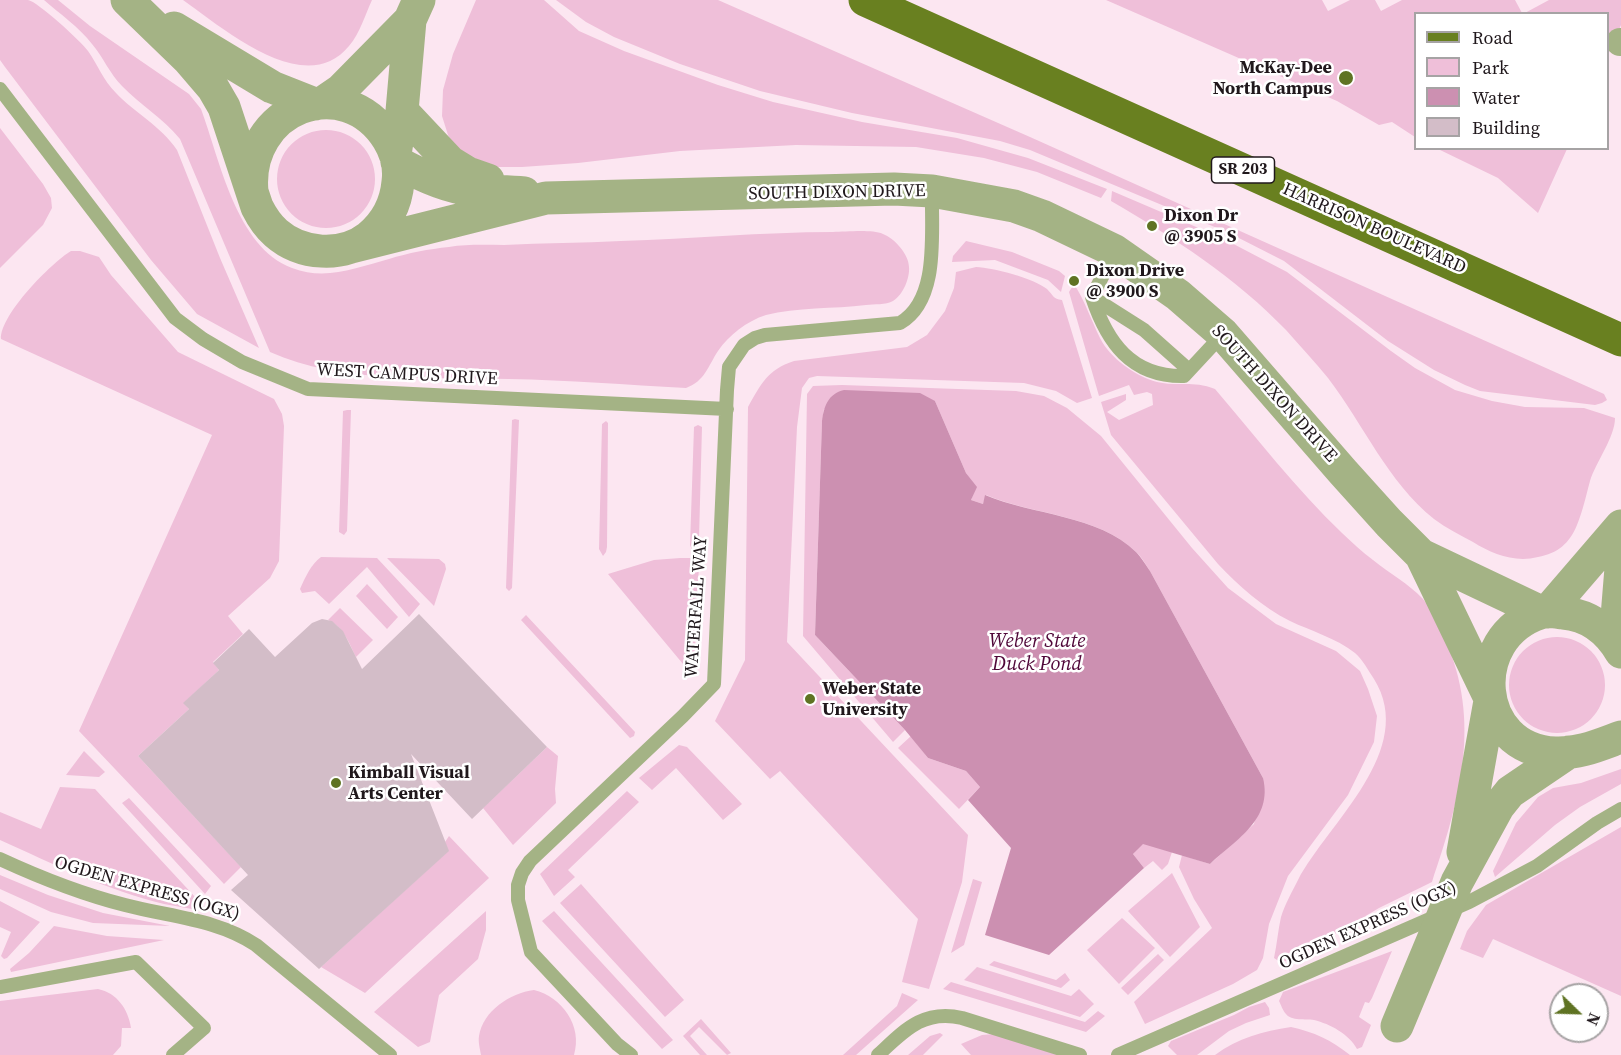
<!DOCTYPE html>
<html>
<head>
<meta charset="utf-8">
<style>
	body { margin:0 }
	#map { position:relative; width:1621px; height:1055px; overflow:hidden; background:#fce6f1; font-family:"Source Serif 4",serif }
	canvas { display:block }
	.legend { position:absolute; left:1414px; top:12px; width:195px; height:138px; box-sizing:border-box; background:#fff; border:2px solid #a6a3a4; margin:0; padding:8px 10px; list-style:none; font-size:18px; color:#20181c }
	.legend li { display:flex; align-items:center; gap:12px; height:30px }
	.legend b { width:30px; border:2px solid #a6a3a4 }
	.north { position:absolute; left:1549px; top:983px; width:60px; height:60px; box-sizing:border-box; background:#fff; border:2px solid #a6a3a4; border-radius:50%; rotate:113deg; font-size:16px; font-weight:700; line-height:24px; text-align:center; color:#20181c }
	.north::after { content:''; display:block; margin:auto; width:21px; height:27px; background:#5f7323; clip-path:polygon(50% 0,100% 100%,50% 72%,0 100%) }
</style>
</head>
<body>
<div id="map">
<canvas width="1621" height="1055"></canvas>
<ul class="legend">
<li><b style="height:8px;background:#698020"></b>Road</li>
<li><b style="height:16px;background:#efbfd9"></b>Park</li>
<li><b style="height:16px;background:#cc90b1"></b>Water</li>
<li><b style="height:16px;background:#d3bdc8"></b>Building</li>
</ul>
<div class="north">N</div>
</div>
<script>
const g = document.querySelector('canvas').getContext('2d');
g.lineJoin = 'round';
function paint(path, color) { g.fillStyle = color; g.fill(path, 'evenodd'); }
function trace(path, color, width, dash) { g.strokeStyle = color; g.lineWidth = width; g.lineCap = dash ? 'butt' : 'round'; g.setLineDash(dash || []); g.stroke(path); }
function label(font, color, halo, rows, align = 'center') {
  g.font = font + ' "Source Serif 4",serif'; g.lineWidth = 5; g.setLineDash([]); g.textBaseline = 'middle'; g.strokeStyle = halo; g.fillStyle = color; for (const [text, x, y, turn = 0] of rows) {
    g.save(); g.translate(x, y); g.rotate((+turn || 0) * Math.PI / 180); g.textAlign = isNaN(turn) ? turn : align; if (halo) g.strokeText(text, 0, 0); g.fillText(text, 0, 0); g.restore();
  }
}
paint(new Path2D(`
	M0 0C9 0 19 0 28 0 37 1 82 42 88 51 98 65 103 80 116 93 135 113 161 126 177 150L220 258 259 348 197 314 151 260 5 67 0 60Z
	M44 0H58L90 26 189 94 201 109C220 160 236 247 292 268 326 281 355 268 389 259 408 253 429 249 449 247 467 244 486 245 504 245 543 243 582 243 621 241 692 239 762 232 833 232 846 232 871 229 883 234 894 238 909 254 909 267 910 278 903 295 893 301 886 305 874 304 866 305 834 309 796 307 766 315 747 321 729 335 718 351 708 366 705 381 686 388 627 385 568 380 509 379 432 377 341 384 270 352L180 139C163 118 140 105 122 86 110 74 103 57 92 44 79 27 60 14 44 0Z
	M183 0H372C365 15 360 33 349 46 305 100 223 28 183 0Z
	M476 0H544L579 31 624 51 718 85 773 102 862 122 957 138 1028 158 1107 189 1101 198 1037 172 984 158 916 147 796 145 680 151 578 163 522 167H493L456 150 448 135 442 116 443 90 453 54Z
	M556 0H718L1030 137 1604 394 1607 400 1602 403 1595 405 1480 391 1465 385 1434 370 1388 341 1284 261 1229 233 1030 150 1000 141 852 113 760 91 680 64 614 37 586 22Z
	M1106 0H1322L1328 11 1350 0H1375L1381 11 1402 0H1515L1522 13 1416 14 1415 137 1392 122 1379 125 1337 101Z
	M1549 0H1621V25L1608 55V14H1523Z
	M0 128 43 184 51 198 52 208 43 225 0 268Z
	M277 179a49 49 0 1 1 98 0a49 49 0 1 1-98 0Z
	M1438 149H1567L1538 213 1498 178Z
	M1112 191 1222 238 1287 272 1391 351 1415 368 1455 390 1492 401 1525 407 1584 408 1615 418C1615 437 1596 462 1590 481 1586 496 1583 510 1577 525 1569 544 1558 553 1538 557 1515 563 1492 554 1473 542 1460 535 1446 528 1434 519 1387 481 1364 425 1328 378 1315 362 1300 346 1286 330 1236 278 1173 237 1111 201Z
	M966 241 1012 252 1059 271 1065 276 1061 292 1048 280 995 260 952 262 953 256Z
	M71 251H80L99 257 111 275 178 352 274 399 282 414 284 426 279 561 270 578 228 616 243 634 213 662 219 670 184 703 189 709 138 756 241 867 224 884 79 731 212 435 1 339C0 315 51 263 71 251Z
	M976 267C994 268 1033 278 1047 289 1053 295 1053 299 1062 300L1092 398 1077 403 1056 391 1024 383 817 376 809 378 802 388 797 427 787 642 968 835 962 882 929 989 902 982 918 919 780 771 770 779 715 721 745 660 748 407C761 384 767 370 794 361L907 347 927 335 945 311 954 288 956 272Z
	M1074 284C1085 301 1091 320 1100 338 1110 358 1135 376 1157 382 1179 387 1192 380 1215 389 1257 438 1296 489 1342 533 1352 542 1362 552 1373 560 1390 574 1408 583 1423 599 1433 611 1439 625 1445 639 1482 722 1460 800 1432 882L1379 908 1292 960 1280 962 1274 958C1277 944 1278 930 1281 917 1285 904 1292 892 1298 880 1328 823 1418 750 1374 679 1368 670 1363 660 1355 653 1336 638 1311 631 1290 621 1262 607 1239 586 1218 564L1111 435 1101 402 1126 394V400L1107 412 1119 420 1153 405 1152 394 1147 392 1134 395 1129 385 1099 396 1069 292Z
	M842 385 1016 391 1044 396 1067 408 1101 436 1192 548 1228 588 1276 624 1336 651 1360 671 1368 689 1377 716 1374 742 1348 795 1288 876 1269 924 1263 958 1257 970 1233 984 1145 1024 1134 1002 1212 928 1194 899 1179 867 1182 855 1210 864 1254 824 1263 778 1150 571C1146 565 1142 557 1136 552 1099 515 1033 515 986 495L983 504 971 500 976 487 966 473 935 401 824 409 822 421 815 635 905 730 893 742 803 636 807 394 813 386Z
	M347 410H351L347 531 344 535 339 532 343 411Z
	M515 419 519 420 512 588 509 591 506 588 512 420Z
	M606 421 608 423 607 547 606 552 603 556 599 549 602 424Z
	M698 425 702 427 699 539 698 547 692 550 690 545 694 427Z
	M321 557 377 558 420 604 409 617 367 567 329 604 315 591 302 593 300 589C305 578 311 564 321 557Z
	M387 558 439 559 445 564 446 569 434 606Z
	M680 558H694L699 565 694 666 689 667 683 664 608 574 654 560Z
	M367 584 398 617 387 629 356 596Z
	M340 608 373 640 356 657C349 643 344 627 328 620Z
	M526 615 635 732 634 736 630 738 521 620Z
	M1509 685a48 48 0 1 1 96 0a48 48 0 1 1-96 0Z
	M911 736 928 758 966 771 980 787 959 809 898 748Z
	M679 745 687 747 742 804 723 820 676 768 652 790 639 778Z
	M547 747 558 756 555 789 556 803 513 845 483 808Z
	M84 751 105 772 99 777 66 775Z
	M1621 769V784L1580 807 1555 825 1495 877 1493 871 1516 823 1538 797 1553 788 1581 783Z
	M60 787 95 789 209 912C194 909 179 907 164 904 107 890 53 864 0 840V812L41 829Z
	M627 791 639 802 568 870 575 877 554 896 540 874Z
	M129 798 211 886 205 894 122 803Z
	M1621 827V996L1493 939 1483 958 1460 949 1467 931 1486 905Z
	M449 836 489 878 365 993 321 967 448 851 445 842Z
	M1143 843 1172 852 1168 864 1162 870 1153 861 1144 868 1133 854Z
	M1172 873 1200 927 1170 957 1128 911Z
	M0 875 48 895 103 913 170 926 93 923 51 912 0 889Z
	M973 879 982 882 964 945 951 953Z
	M581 884 684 1000 665 1017 560 903Z
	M0 901 40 922 7 958 4 959 1 956 11 932 0 927Z
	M486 911V930L478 959 439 995 430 1042 418 1047 374 1012Z
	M554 911 673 1040 662 1049 542 921Z
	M1122 918 1155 948 1119 984 1087 950Z
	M54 926 107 936 164 940 11 972 10 969 29 953Z
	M1392 951 1372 998 1369 1003 1365 1002 1359 1017 1371 1025 1362 1047 1357 1049C1349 1034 1330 1024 1314 1020 1306 1019 1291 1021 1286 1014 1283 1011 1281 1005 1279 1001L1283 992Z
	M1158 954 1164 960 1128 995 1121 988Z
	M994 961 1056 980 1065 973 1070 980 1061 988 989 965Z
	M977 967 1071 996 1079 989 1094 1004 1080 1017 964 980Z
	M951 982 1085 1022 1098 1011 1105 1016 1086 1032 943 989Z
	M98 989C117 993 128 1009 131 1028H122L121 1046 113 1055H0V1001Z
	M534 990C562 997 583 1026 574 1055H481C480 1049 478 1042 479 1036 483 1011 510 993 534 990Z
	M902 993 918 1000 856 1055H843L897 1006Z
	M1265 1002 1269 1008 1270 1015 1246 1023 1229 1031 1197 1055H1177L1168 1046 1171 1041 1234 1015 1249 1007Z
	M701 1019 731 1053 727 1055 699 1027 690 1036 707 1055H700L683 1036Z
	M1291 1027C1314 1032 1331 1040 1350 1055H1215C1238 1038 1263 1031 1291 1027Z
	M940 1033 943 1035 923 1055H908L930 1036Z
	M994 1034 1059 1055H971L961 1044 982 1035Z`), '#efbfd9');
paint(new Path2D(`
	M844 390 920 393 935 401 966 473 977 487 971 500 983 504 985 495C1032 515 1099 515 1136 552 1141 557 1146 565 1150 571L1263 778C1273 819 1237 839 1210 864L1143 844 1133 854 1144 868 1049 955 985 935 1011 848 968 800 980 787 966 771 928 758 905 730 815 635 822 421C824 406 828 394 844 390Z`), '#cc90b1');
paint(new Path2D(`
	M419 614 547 747 472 819 411 754 449 851 319 969 231 890 248 875 138 756 189 709 183 703 219 670 213 663 249 629 275 657 312 623 322 619 332 621 343 631 362 669Z`), '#d3bdc8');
trace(new Path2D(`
	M0 89 175 318 203 339 242 362 308 389 727 409
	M1115 251 1092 297C1107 342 1131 377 1184 376L1223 334
	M1092 297 1144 330 1189 370
	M0 859C41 878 82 894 125 905 170 917 217 919 256 945L390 1055
	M0 987 136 962 204 1028 173 1055
	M631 1055 617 1044 531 952 518 900V885L522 873 530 861 683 716 714 684 727 390 729 367 744 345 755 338 765 335 900 323C940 300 931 232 932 191
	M878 1055C904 1031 923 1009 962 1018L1080 1055
	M1118 1055 1469 902 1537 866 1597 823 1621 809`), '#a4b385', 14);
trace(new Path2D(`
	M1620 42H1621`), '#a4b385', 28);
trace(new Path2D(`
	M127 0 189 60 213 88 224 107 257 207C262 217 268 226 276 233 301 255 342 258 369 237 386 223 396 205 398 182 400 167 396 152 388 139 344 69 244 108 252 192
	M174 28 272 87 315 104
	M322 103 341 90 410 20
	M402 111 450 162 468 173 488 180
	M395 154 402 111 410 20 419 0
	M397 162C420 175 445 187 472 190 489 192 507 191 524 193
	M351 247 546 198 894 189 932 191 1014 206 1042 216 1115 251 1178 295 1223 334 1343 472 1389 523 1421 555 1541 612
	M1421 555 1489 696
	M1547 612 1621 526
	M1615 641 1621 568
	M1621 652C1608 630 1589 615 1563 613 1556 612 1547 610 1540 613 1466 637 1474 749 1555 753 1579 754 1599 745 1621 737
	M1463 852 1490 701
	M1397 1026 1457 882 1498 807 1510 792 1569 752`), '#a4b385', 33);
trace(new Path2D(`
	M865 0 1621 340`), '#698020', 33);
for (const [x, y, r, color] of [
	[1346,78,8,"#5f7323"],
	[1152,226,6,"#5f7323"],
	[1074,281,6,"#5f7323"],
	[810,699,6,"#5f7323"],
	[336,783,6,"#5f7323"]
]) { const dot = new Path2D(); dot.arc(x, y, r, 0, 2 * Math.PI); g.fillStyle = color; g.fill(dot); trace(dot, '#fff', 2); }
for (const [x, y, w] of [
	[1243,170,63]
]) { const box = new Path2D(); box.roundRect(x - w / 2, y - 13, w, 26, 4.5); g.fillStyle = '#fff'; g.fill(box); trace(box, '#20181c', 1.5); }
label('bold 16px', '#20181c', null, [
	["SR 203",1243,170]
]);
label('bold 18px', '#20181c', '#fff', [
	["McKay-Dee",1332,68,"right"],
	["North Campus",1332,89,"right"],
	["Dixon Dr",1164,216],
	["@ 3905 S",1164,237],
	["Dixon Drive",1086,271],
	["@ 3900 S",1086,292],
	["Weber State",822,689],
	["University",822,710],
	["Kimball Visual",348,773],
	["Arts Center",348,794]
], 'left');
label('18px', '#20181c', '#fff', [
	["SOUTH DIXON DRIVE",837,193,-1],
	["HARRISON BOULEVARD",1374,229,24],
	["WEST CAMPUS DRIVE",407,375,3],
	["SOUTH DIXON DRIVE",1274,394,48],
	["WATERFALL WAY",697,607,-86],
	["OGDEN EXPRESS (OGX)",147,889,16],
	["OGDEN EXPRESS (OGX)",1368,926,-24]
]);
label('italic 20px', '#4f0638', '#fff', [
	["Weber State",1037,642],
	["Duck Pond",1037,665]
]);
</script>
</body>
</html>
